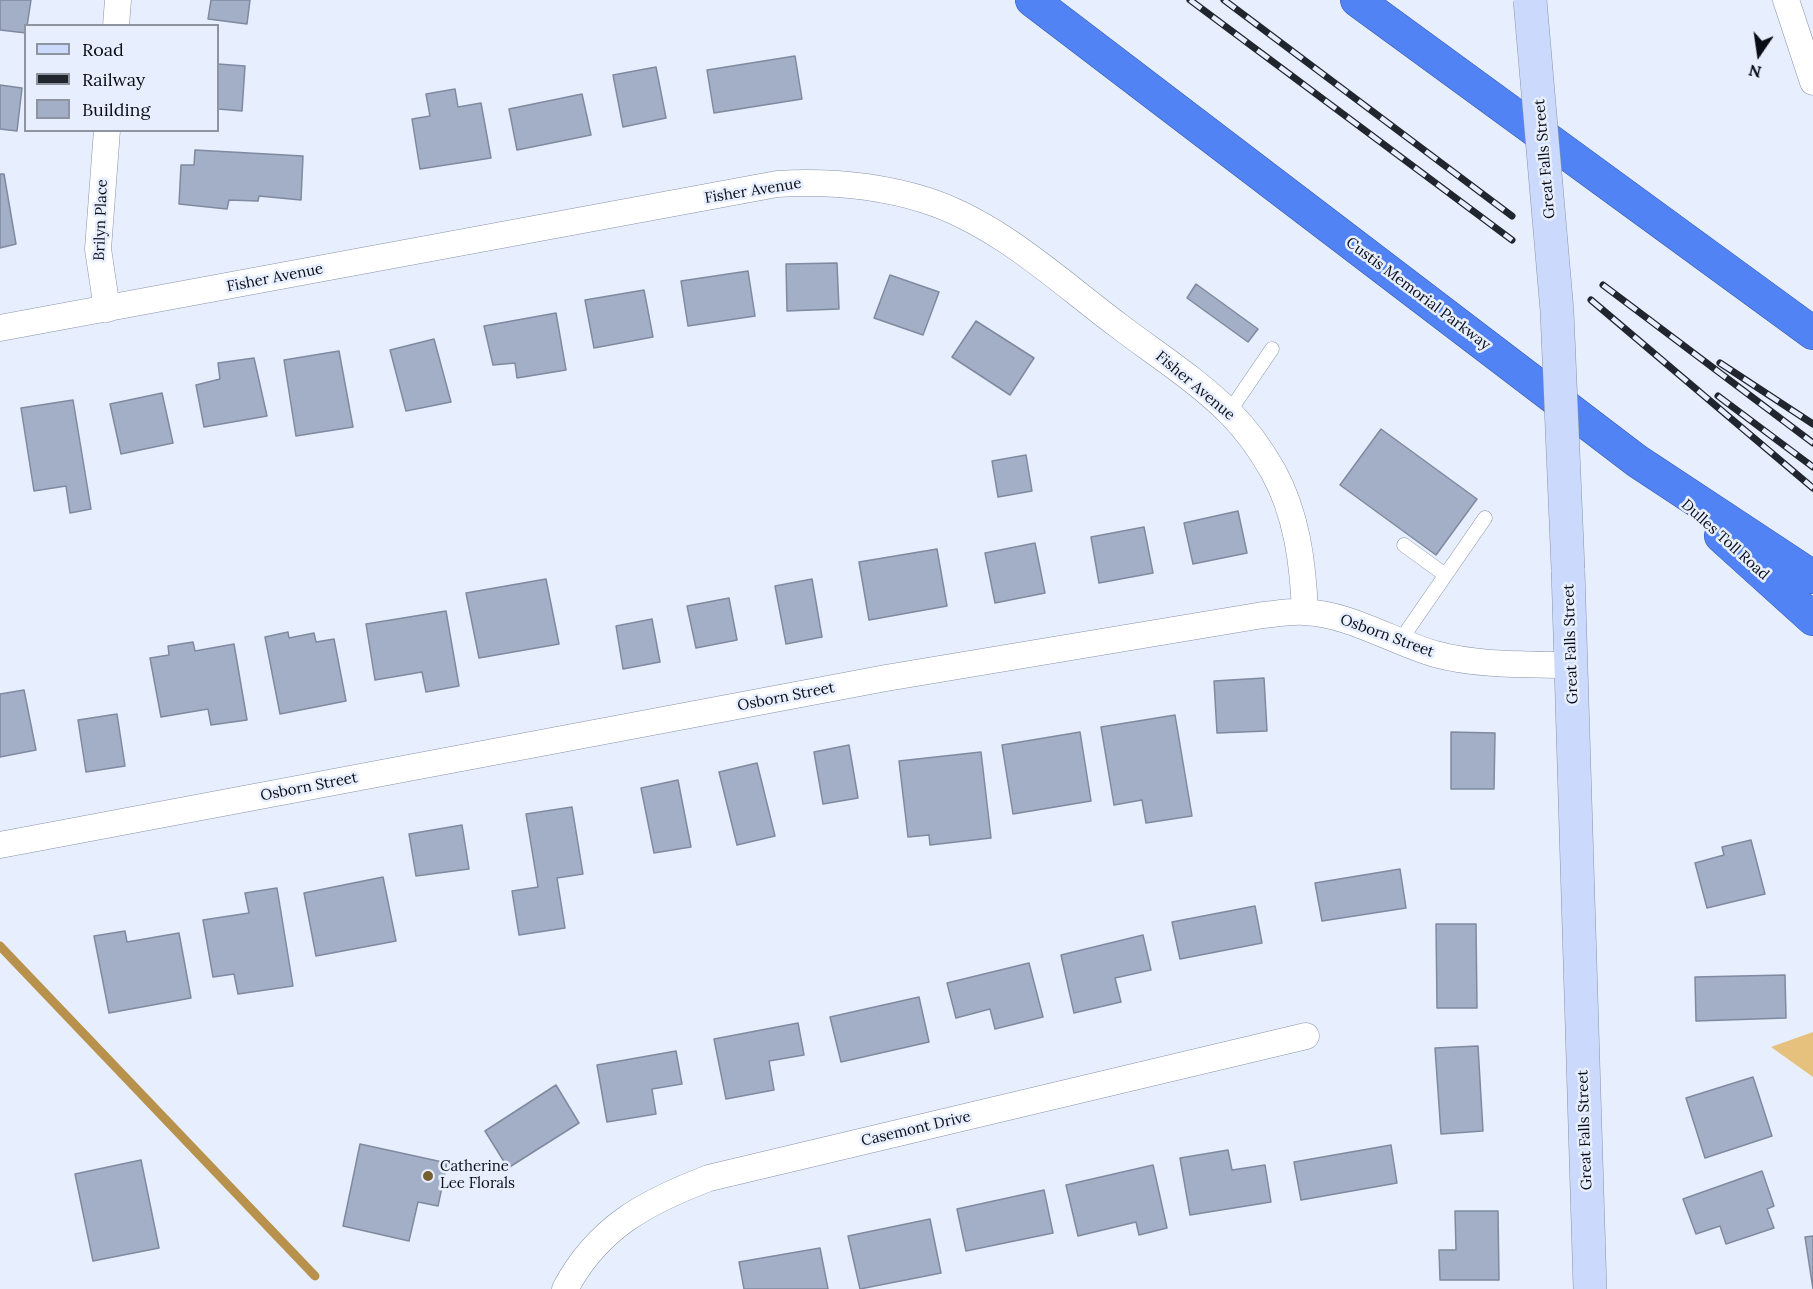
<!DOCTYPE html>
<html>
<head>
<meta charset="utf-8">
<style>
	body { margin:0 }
	#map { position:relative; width:1813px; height:1289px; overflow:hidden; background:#e7effe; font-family:Lora,serif }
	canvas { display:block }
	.legend { position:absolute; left:24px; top:24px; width:195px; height:108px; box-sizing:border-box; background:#e7effe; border:2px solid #8e95a1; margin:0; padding:8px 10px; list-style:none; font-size:18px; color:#090d15 }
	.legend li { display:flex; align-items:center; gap:12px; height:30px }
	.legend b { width:30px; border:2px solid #8e95a1 }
	.north { position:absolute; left:1729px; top:24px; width:60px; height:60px; -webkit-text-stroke:4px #e7effe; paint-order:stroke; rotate:193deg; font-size:16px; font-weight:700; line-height:24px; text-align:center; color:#090d15 }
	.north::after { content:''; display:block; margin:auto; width:21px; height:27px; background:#090d15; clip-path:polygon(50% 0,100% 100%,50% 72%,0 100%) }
</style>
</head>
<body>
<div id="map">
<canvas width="1813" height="1289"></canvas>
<ul class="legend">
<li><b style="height:8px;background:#cbdafc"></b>Road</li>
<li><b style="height:8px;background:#20252e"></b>Railway</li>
<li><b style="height:16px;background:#a3afc6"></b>Building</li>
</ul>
<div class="north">N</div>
</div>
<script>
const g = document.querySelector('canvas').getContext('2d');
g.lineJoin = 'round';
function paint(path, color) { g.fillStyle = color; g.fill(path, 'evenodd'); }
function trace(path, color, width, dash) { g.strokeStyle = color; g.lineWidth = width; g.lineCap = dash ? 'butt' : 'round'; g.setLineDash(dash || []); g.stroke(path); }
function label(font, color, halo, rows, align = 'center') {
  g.font = font + ' Lora,serif'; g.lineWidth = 5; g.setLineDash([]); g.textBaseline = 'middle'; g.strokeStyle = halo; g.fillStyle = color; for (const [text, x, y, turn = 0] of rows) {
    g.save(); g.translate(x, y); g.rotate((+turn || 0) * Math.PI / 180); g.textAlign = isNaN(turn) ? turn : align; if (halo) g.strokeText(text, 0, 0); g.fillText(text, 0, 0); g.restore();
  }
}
paint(new Path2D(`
	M1813 1032V1077L1771 1047Z`), '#e6c07d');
trace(new Path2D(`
	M0 946 315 1276`), '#b8924d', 9);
const building = new Path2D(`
	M0 0H31L26 33 0 30Z
	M211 0H250L247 24 208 19Z
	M795 56 802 99 714 113 707 70Z
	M218 64 245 66 242 111 218 109Z
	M656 67 666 118 623 127 613 75Z
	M0 85 22 88 17 131 0 129Z
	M455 89 458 107 481 103 491 158 420 169 412 119 430 116 426 94Z
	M582 94 591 135 517 150 509 109Z
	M195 150 303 156 301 200 259 196 258 201 229 200 227 209 179 204 181 165H194Z
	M0 174H4L16 244 0 248Z
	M837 263 839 309 787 311 786 264Z
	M748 271 755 316 688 326 681 281Z
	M890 275 939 292 923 335 874 318Z
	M1196 284 1258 329 1248 342 1187 298Z
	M644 290 653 337 594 348 585 300Z
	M556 313 566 370 517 378 515 363 493 365 484 326Z
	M976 321 1034 358 1010 395 952 357Z
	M434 339 451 402 406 411 390 350Z
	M339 351 353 427 296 436 284 360Z
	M254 358 267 416 204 427 196 385 220 379 218 363Z
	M162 393 173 443 121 454 110 404Z
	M73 400 91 509 70 513 66 486 34 491 21 408Z
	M1381 429 1477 499 1436 555 1340 485Z
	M1026 455 1032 491 998 497 992 461Z
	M1238 511 1247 553 1193 564 1184 523Z
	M1144 527 1153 573 1099 583 1091 537Z
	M1035 543 1045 593 995 603 985 553Z
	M937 549 947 606 869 620 859 562Z
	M546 579 559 644 479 658 466 593Z
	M812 579 822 637 786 644 775 586Z
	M729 598 737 640 696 648 687 606Z
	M446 611 459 686 426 692 422 672 375 680 366 624Z
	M652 619 660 662 623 669 616 626Z
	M288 632 289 638 314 633 316 642 334 639 346 701 280 714 265 637Z
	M193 642 195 651 234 644 247 720 211 725 208 709 161 717 150 658 169 655 168 646Z
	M1264 678 1267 731 1217 733 1214 681Z
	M24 690 36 750 0 757V694Z
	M117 714 125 766 86 772 78 720Z
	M1175 715 1192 816 1146 823 1142 800 1114 805 1101 727Z
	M1080 732 1091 801 1013 814 1002 745Z
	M1451 732 1495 733 1494 789H1451Z
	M849 745 858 798 823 804 814 752Z
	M981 752 991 838 930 845 929 835 908 837 899 761Z
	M757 763 775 836 737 845 719 772Z
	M678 780 691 847 654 853 641 788Z
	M572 807 583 874 557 878 565 928 519 935 512 891 538 887 526 814Z
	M462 825 469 869 416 876 409 834Z
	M1751 840 1765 894 1707 908 1695 863 1724 855 1722 847Z
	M1400 869 1406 908 1322 921 1315 883Z
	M383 877 396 941 316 956 304 893Z
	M277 888 293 986 238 994 234 974 213 977 203 920 249 913 245 893Z
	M1255 906 1262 943 1180 959 1172 922Z
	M1436 924H1476L1477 1008H1437Z
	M125 931 127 942 179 933 191 998 109 1013 94 936Z
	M1143 935 1151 970 1115 978 1121 1002 1074 1013 1061 955Z
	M1029 963 1043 1017 995 1029 990 1009 956 1018 947 983Z
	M1785 975 1786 1018 1696 1021 1695 977Z
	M919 997 929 1042 841 1062 830 1017Z
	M798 1023 804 1055 769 1061 774 1090 726 1099 714 1039Z
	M1478 1046 1483 1131 1441 1134 1435 1048Z
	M676 1051 682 1084 652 1089 656 1114 607 1122 597 1065Z
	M1753 1077 1772 1136 1705 1158 1686 1098Z
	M556 1085 579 1123 508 1168 485 1131Z
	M360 1144 447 1163 438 1206 418 1202 409 1241 343 1226Z
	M1391 1145 1397 1183 1301 1200 1294 1162Z
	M1228 1150 1232 1170 1265 1165 1271 1202 1190 1215 1180 1158Z
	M141 1160 159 1248 93 1261 75 1174Z
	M1153 1165 1167 1228 1139 1235 1136 1222 1078 1236 1066 1185Z
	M1762 1171 1774 1206 1767 1209 1774 1228 1726 1244 1720 1226 1696 1234 1683 1199Z
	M1044 1190 1053 1233 966 1251 957 1209Z
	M1455 1211H1498L1499 1280H1440L1439 1250H1456Z
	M930 1219 941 1273 860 1289 848 1236Z
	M1813 1236V1289L1805 1237Z
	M820 1248 828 1289H744L739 1262Z`);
paint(building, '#a3afc6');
trace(building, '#7f8aa0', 1.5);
const lane = new Path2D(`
	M1229 412 1272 349
	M1404 545 1444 574
	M1400 641 1485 518`);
const street = new Path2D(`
	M1786 0 1813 82
	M116 26 118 0
	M107 130 98 249 107 309
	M0 328 777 184C828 181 876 185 925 200 998 223 1059 281 1119 326 1156 354 1197 380 1230 413 1247 430 1261 450 1273 471 1297 514 1303 564 1305 612
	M0 845 886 678 1263 615C1276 614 1290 611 1304 612 1350 614 1391 641 1435 654 1479 666 1526 664 1571 665
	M565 1289C598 1227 646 1202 709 1178L1306 1036`);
const secondary = new Path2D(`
	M1568 569 1590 1289`);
const highway = new Path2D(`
	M1032 0 1637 461 1813 577
	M1357 0 1813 333
	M1721 536 1813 619`);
trace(lane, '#8893a9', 15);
trace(street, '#8893a9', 27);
trace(secondary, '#8893a9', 34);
trace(highway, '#385aa6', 34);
trace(lane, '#fff', 14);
trace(street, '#fff', 26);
trace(secondary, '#cbdafc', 33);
trace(highway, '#5183f4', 33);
const rail = new Path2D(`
	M1190 0 1512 240
	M1224 0 1512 216
	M1603 285 1813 443
	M1591 300 1813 488
	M1720 363 1813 424
	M1718 396 1813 467`);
trace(rail, '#20252e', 7);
trace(rail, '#e7effe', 4.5, [14]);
const secondaryBridge = new Path2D(`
	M1530 0 1557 311 1568 569`);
trace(secondaryBridge, '#8893a9', 34, []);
trace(secondaryBridge, '#cbdafc', 33);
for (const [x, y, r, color] of [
	[428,1176,6,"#785f30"]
]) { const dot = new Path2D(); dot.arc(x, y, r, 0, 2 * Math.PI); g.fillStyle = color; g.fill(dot); trace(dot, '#e7effe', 2); }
label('15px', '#090d15', '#e7effe', [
	["Great Falls Street",1545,159,-95],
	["Fisher Avenue",753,191,-9],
	["Brilyn Place",101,220,-88],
	["Fisher Avenue",275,278,-11],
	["Custis Memorial Parkway",1418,294,37],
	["Fisher Avenue",1195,386,40],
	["Dulles Toll Road",1725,540,42],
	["Osborn Street",1387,636,20],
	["Great Falls Street",1571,644,-92],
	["Osborn Street",786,697,-11],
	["Osborn Street",309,787,-11],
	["Casemont Drive",916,1129,-13],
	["Great Falls Street",1585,1130,-92]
]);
label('15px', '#090d15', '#e7effe', [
	["Catherine",440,1167],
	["Lee Florals",440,1184]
], 'left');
</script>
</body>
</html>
